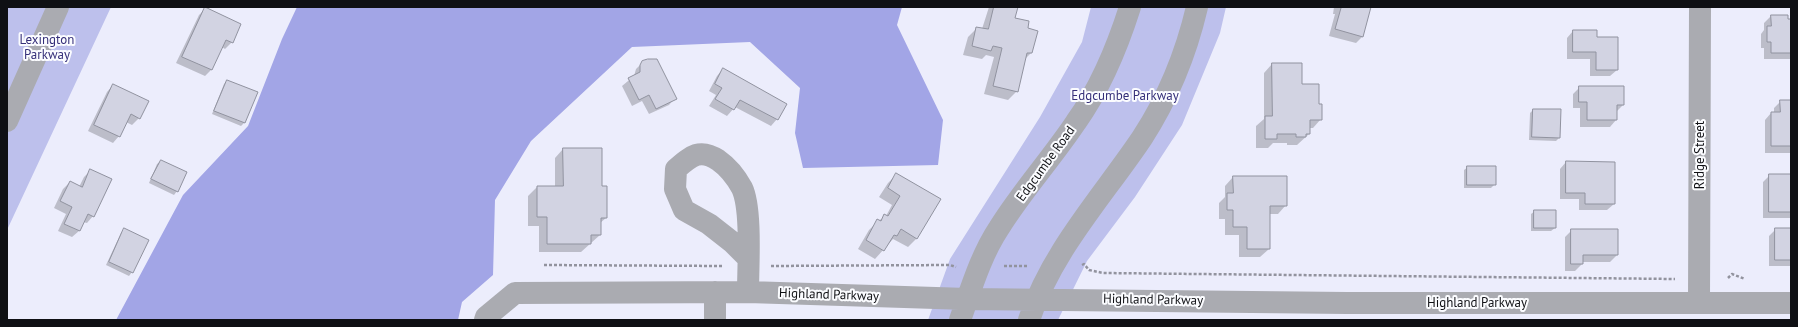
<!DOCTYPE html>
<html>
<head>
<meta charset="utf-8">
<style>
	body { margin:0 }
	#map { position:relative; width:1798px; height:327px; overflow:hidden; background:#ecedfc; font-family:"PT Sans",sans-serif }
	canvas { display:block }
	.frame { position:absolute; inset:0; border:8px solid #0f1014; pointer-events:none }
</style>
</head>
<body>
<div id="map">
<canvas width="1798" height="327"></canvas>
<div class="frame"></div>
</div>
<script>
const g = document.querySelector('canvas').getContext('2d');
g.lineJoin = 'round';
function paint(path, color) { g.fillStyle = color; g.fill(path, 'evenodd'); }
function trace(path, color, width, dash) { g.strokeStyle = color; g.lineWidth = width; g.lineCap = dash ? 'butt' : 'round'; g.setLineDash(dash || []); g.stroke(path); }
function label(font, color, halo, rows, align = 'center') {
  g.font = font + ' "PT Sans",sans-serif'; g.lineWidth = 4; g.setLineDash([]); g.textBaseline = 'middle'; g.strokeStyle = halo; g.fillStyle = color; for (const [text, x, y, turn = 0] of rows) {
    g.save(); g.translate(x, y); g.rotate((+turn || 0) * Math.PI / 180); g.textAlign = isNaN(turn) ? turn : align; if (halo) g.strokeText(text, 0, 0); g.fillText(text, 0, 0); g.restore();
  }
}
paint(new Path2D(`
	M7 7H111L7 230Z
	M1091 7H1226L1220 33 1182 125 1135 197 1087 261 1058 320H928L950 259 1040 117 1082 42Z`), '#bdc0ec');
paint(new Path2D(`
	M297 7H902L897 25 943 120 938 165 803 168 795 133 800 88 750 42 632 47 531 141 495 200 493 275 462 302 458 320H116L183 195 248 126 282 39Z`), '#a2a5e6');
paint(new Path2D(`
	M989 7H1017L1014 18 1031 53 1025 59 1017 91 1008 100 984 94 994 57 986 55 982 59 963 55 968 37 977 28 982 29Z
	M1334 7H1370L1363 36 1356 43 1329 36 1335 14H1333Z
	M206 8 232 42 225 49 222 47 211 70 205 76 176 63 199 15Z
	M1771 16 1791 20V59H1764V48H1761V34L1764 30V23Z
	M1573 31 1617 70 1610 76H1590V59H1567V38Z
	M643 62 675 98 669 105 649 114 642 101 632 106 622 86 634 76 636 69Z
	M1272 64 1301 85 1318 105 1321 119 1313 128H1309V134L1297 145H1287V143H1273L1268 148H1256V126L1264 119V73Z
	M723 69 777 119 771 126 735 107 727 116 709 106 716 95 709 91 717 76Z
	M227 81 257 93 244 123 241 126 212 114 224 84Z
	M113 85 139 118 132 125 126 122 119 136 113 143 88 131 107 92Z
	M1579 88 1623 105 1616 112V120L1610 127H1580V108H1573V94Z
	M1781 101H1791V153H1765V120L1771 113H1774V108Z
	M1533 110 1559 138 1556 141 1529 140 1530 113Z
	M563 149 601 187 606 218 600 223V235L581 252H539V226H528V196L537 187H555V158Z
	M161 161 177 191 174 195 149 183 157 164Z
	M1566 162 1614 204 1607 210H1579V199H1560V169Z
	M1468 167 1495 184 1491 188H1464V170Z
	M91 170 93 216 87 223 83 222 79 231 72 237 58 231 66 214 54 208 63 189 70 182 79 187 84 177Z
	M897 174 917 238 908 247 893 239 875 259 858 249 869 230 878 221 886 216 892 205 879 197 888 183Z
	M1770 175H1791L1790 218H1763V182Z
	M1233 177 1286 205 1278 214H1269V249L1260 257H1239V235H1225V219H1219V203L1225 197V186Z
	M1535 211 1555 228 1551 231H1531V214Z
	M1776 229H1791V266H1769V236Z
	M124 230 132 272 129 276 106 265 121 233Z
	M1572 230 1617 255 1610 262H1582V264L1575 271H1565V237Z`), '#0003');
const building = new Path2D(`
	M205 7 241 24 233 43 226 40 212 70 182 57Z
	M994 7H1018L1015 18 1029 21 1028 28 1038 31 1032 53H1027L1018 92 993 86 1002 48 993 46 991 51 972 46 976 27 988 29Z
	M1339 7H1371L1363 37 1335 29 1341 8Z
	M1771 15H1788V19H1791V53H1771V42H1767V26H1771Z
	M1573 30H1597V37H1618V70H1596V52H1573Z
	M648 59H657L677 99 656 109 649 95 639 100 628 78 640 72V65L642 61Z
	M1272 63H1302V84H1319V104H1322V120H1310V134H1306V137H1296V134H1277V139H1265V116H1272Z
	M723 68 787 104 778 120 740 100 734 110 715 99 722 88 715 84Z
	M227 80 258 92 245 123 214 111Z
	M113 84 149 101 140 119 131 114 120 137 94 125Z
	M1579 86H1624V105H1617V120H1587V102H1579Z
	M1780 100H1791V146H1771V112H1780Z
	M1533 109H1561L1560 138 1532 137Z
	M563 148H602V186H607V218H601V235H591V244H547V217H537V186H563Z
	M161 160 187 172 178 192 151 179Z
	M1566 161 1615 162V204H1585V193H1566Z
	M1467 166H1496V185H1467Z
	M90 169 112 179 94 217 88 214 80 231 64 224 72 207 60 201 70 181 82 187Z
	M896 173 941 199 917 239 901 229 897 236 894 235 884 251 866 240 877 219 881 221 884 214 888 216 900 196 888 188Z
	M1769 174H1791V212H1769Z
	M1233 176H1287V206H1270V249H1247V227H1233V210H1227V193H1233Z
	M1534 210H1556V228H1534Z
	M124 228 149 240 133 273 109 262Z
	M1775 228H1791V260H1775Z
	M1571 229H1618V255H1583V264H1571Z`);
paint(building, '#d2d3e2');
trace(building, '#90929f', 1);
trace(new Path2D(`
	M544 265 722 266
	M1082 265 1084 264 1089 270 1103 273 1675 279
	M771 266 950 265 956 267
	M1004 266H1027
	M1728 278 1732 274 1745 279`), '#92939e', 2.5, [3, 2]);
trace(new Path2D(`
	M7 121 58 7
	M748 258 732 242 709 224 684 210 675 189 676 169C691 156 700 148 718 160 728 167 736 177 742 188 752 209 748 267 748 292
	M1699 302 1700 7
	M485 320 486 317 515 293 748 292 967 299 1347 303H1791
	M715 320V292
	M960 320C971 289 981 255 999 228 1022 191 1052 158 1076 122 1101 87 1117 48 1130 7
	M1029 320C1051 252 1103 196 1142 138 1168 98 1186 54 1197 7`), '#aaabb1', 22);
label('13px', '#352f79', '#fbfcff', [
	["Lexington",47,40],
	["Parkway",47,55],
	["Edgcumbe Parkway",1125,96]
]);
label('13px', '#0f1014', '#fbfcff', [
	["Ridge Street",1700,155,-90],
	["Edgcumbe Road",1046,164,-54],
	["Highland Parkway",829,295,2],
	["Highland Parkway",1153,300,1],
	["Highland Parkway",1477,303]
]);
</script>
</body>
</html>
